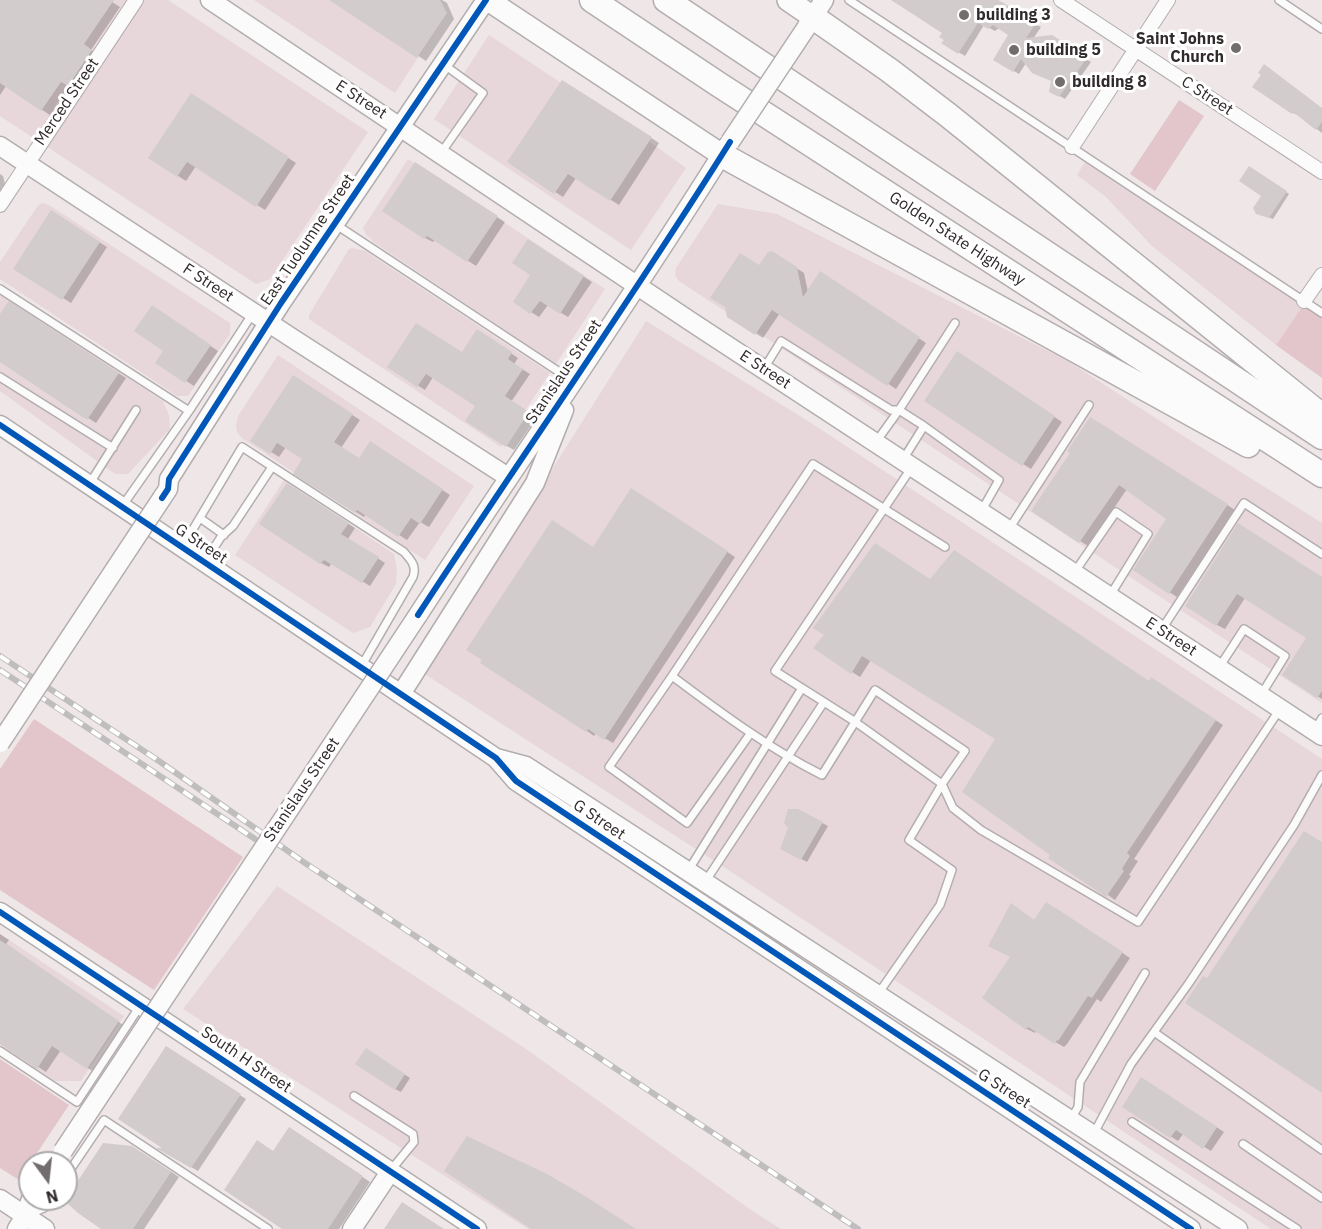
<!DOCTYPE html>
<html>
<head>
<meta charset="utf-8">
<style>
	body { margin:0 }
	#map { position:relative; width:1322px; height:1229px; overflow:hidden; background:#eee6e7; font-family:"IBM Plex Sans",sans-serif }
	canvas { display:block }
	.north { position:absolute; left:18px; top:1151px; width:60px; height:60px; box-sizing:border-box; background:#fff; border:2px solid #acaaaa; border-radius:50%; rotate:165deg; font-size:16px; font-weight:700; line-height:24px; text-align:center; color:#302a2b }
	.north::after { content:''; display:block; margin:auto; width:21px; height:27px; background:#726c6d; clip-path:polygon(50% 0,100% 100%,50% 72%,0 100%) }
</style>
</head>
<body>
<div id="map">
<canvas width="1322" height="1229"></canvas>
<div class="north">N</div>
</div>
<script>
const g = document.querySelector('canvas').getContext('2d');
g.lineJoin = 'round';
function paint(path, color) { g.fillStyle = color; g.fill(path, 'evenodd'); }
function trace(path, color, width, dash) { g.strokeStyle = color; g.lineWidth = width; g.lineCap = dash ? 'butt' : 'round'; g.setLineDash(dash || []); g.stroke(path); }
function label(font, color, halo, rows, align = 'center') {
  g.font = font + ' "IBM Plex Sans",sans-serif'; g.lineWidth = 6; g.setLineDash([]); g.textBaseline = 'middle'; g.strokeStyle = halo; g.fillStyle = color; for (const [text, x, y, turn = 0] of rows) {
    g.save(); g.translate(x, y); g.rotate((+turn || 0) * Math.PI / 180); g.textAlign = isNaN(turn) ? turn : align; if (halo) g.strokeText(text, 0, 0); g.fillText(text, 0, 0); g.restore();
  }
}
paint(new Path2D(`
	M0 0H168L368 132 270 279 256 284 0 116Z
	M254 0H436L443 19 395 93Z
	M489 35 647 140 686 168 631 250 434 119Z
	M408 159 605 289 556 364 372 241V239L367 236 363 228Z
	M1087 159 1304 304 1276 345 1152 246 1106 197 1077 175Z
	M42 203 49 205 230 323V334L188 396H177L0 279V262L37 207Z
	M718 204 777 214 1068 361 1174 430 1322 523V703L679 281 675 275 676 268Z
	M353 248 365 251 550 373 501 447 309 319V315L349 249Z
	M0 293 163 401 169 415 170 429 128 474H115L0 391Z
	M646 321 808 421 1322 759V1229H1271L736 875 423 673Z
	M278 355 474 486 425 560 242 438 237 432 236 425 238 416Z
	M284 480 394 554 397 570 396 584 370 627 353 633 235 555Z
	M277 886 526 1049 751 1210 781 1229H528L183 1009Z
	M0 934 124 1016 81 1081H55L0 1045Z`), '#e7d7da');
paint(new Path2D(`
	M1179 100 1204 116 1155 191 1130 174Z
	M1304 304 1322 315V378L1276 345Z
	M34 719 243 857 154 990 0 890V769Z
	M0 1059 69 1105 19 1180 0 1168Z`), '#e2c6cc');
paint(new Path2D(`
	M0 0H109L120 7 91 50 99 55 77 90 69 85 50 115 6 86 0 95Z
	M332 0H442L447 3 454 19 426 61Z
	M893 0H998L1018 14 1017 16 1041 27 1033 39 1057 40 1091 62 1065 99 1051 91 1052 81 1026 63 1019 74 995 60 1010 35 999 28 995 31 984 25 965 56 943 43 946 39 944 33Z
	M1254 87 1322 109V133L1297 113 1296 114 1293 113Z
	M199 100 296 163 265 210 196 166 186 181 150 158Z
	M619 117 659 143 619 205 576 178 563 197 509 162Z
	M1250 168 1289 194 1273 219 1257 213 1263 196Z
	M423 169 505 222 476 266 435 239 433 242 425 238Z
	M0 174 3 176 6 188 0 196Z
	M59 217 107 247 71 303 63 298Z
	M536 246 592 282 568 317 548 305 539 317 531 312Z
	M772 252 804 273 808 292 828 278 926 343 896 389 780 313 763 338 729 316 760 267Z
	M17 308 126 378 96 423 0 361V317Z
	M160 312 218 351 194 386 157 362 165 350Z
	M484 335 518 358 514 364 530 374 511 402 536 418 514 450 507 446 477 406 433 377 425 390 389 367 462 354Z
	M965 358 1062 422 1031 469 1023 464Z
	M301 382 360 420 341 448 359 459 378 448 450 495 429 527 420 522 407 540 366 514 364 517 356 512 295 473 304 459 286 447 279 457 252 440Z
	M1099 423 1235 510 1177 597 1169 592 1168 519 1127 489 1088 546 1033 510Z
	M295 489 355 528 348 539 385 563 370 586 332 563 329 567 321 563 261 523Z
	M640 495 735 557 613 743 596 733 594 736 587 731Z
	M1239 525 1322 578V699L1284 675 1308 638 1245 598 1225 629 1217 625Z
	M931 580 1150 682 1160 684 1223 725 1134 859 1138 861 1129 875 1131 876 1115 900 1052 855 997 738 871 660 860 677 815 648Z
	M797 810 828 826 807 862 781 848Z
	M1012 905 1035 921 1055 908 1130 958 1101 1002 1097 999 1067 1044 1064 1047 1036 1031 1035 1033 1027 1029 984 998 1012 957Z
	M0 934 9 940 6 944 126 1027 95 1073 61 1050 46 1072 0 1042Z
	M173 1052 246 1099 198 1171 162 1150Z
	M372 1053 410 1078 401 1092 395 1089Z
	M1149 1083 1224 1132 1211 1151 1183 1134 1178 1141 1124 1106Z
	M297 1133 370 1182 339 1229H286L274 1152Z
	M141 1152 179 1177 144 1229H104Z`), '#0003');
paint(new Path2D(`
	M0 0H114L84 44 92 50 68 86 61 82 41 111 0 83Z
	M329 0H440L447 13 417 58Z
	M891 0H998L1014 9 1012 12 1036 23 1026 38 1052 35 1087 58 1059 97 1049 92 1051 81 1032 73 1021 59 1013 72 993 60 1008 35 993 25 988 29 978 23 958 54 941 43 944 40 939 37 942 33Z
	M1264 64 1322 108V122L1316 130 1293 112 1292 114 1252 87 1261 75 1258 73Z
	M562 80 652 137 610 201 568 174 554 194 507 162Z
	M191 93 289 157 256 207 187 162 177 177 148 158Z
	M415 162 498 216 467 262 427 236 424 239 382 211Z
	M1249 166 1287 191 1269 218 1256 214 1253 208 1261 196 1239 181Z
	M51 210 100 242 62 300 13 269Z
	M528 239 584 276 560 314 540 301 530 314 513 302 530 275 512 263Z
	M772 251 797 267 803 297 820 271 920 337 887 386 772 310 755 335 727 317 725 307 710 298 740 253 759 265 768 252Z
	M9 301 119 373 87 420 0 362V314Z
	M152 305 211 345 185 383 155 363 163 351 134 331Z
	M416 323 462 352 477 329 512 352 508 359 523 369 505 396 529 412 506 447 465 421 475 406 426 374 417 387 387 367Z
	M957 351 1055 416 1022 466 924 401Z
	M293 375 353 414 334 442 359 458 370 441 443 489 420 524 411 518 398 537 357 510 355 513 293 474 302 459 277 443 270 454 250 441Z
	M1090 417 1228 504 1169 594 1133 570 1166 519 1119 485 1079 543 1031 511 1070 453 1067 451Z
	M287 483 349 523 341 534 379 557 362 583 324 560 320 564 259 524Z
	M631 488 728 551 604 740 588 729 586 732 480 663 482 660 466 650 552 520 593 547Z
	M1238 523 1322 577V691L1317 698 1282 675 1306 638 1237 594 1216 626 1185 606Z
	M875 543 930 579 954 550 1149 681 1151 677 1216 720 1127 853 1130 856 1122 869 1124 871 1106 897 1048 858 1050 855 962 792 995 739 862 656 851 674 813 648 824 635 813 628Z
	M788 809H798L823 822 801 860 780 849 788 828 784 823Z
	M1304 831 1322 842V1093L1185 1003 1203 976 1207 978Z
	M1046 902 1123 952 1092 998 1088 996 1058 1041 1057 1040 1055 1044 1028 1027 1026 1030 982 998 1010 957 988 946 1011 903 1034 920Z
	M0 940 119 1021 87 1069 52 1046 37 1069 0 1044Z
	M166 1046 241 1094 191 1168 156 1148H162L118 1119Z
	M366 1048 405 1074 395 1090 355 1064Z
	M1141 1077 1217 1127 1203 1149 1176 1130 1170 1138 1122 1107Z
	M289 1127 363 1176 328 1229H282L224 1190 257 1140 273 1151Z
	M467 1136 547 1174 585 1196 636 1229H531L444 1171Z
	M103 1143 132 1146 171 1172 133 1229H101L78 1213 68 1204 71 1191Z
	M402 1202 444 1229H384Z`), '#d2cccd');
const lane = new Path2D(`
	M849 0 1322 313
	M1279 0 1322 29
	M441 153 483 93 443 64
	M335 224 573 381
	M0 289 189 411
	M765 367 781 341 891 410H899
	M0 377 113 448
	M924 426 999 480 982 510
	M876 442 899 410
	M904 458 924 426 899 410 955 323
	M90 483 136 410
	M123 505 189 411 253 313
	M200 518 224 535
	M1009 529 1089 405
	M183 546 242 447 404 552C411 560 417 566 413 577L362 665
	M206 560 221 537 233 526 272 467
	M1074 573 1116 512 1148 534 1111 594
	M1162 629 1244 503 1322 554
	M1220 666 1244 629 1285 656 1261 695
	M672 676 813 464 945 547
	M1314 731 1322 718
	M750 734 687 823 609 767 672 676C720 712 768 748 822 775L875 690 965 751 942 784 854 721 775 671 912 467
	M942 784 953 808 981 830 1138 922 1280 709
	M688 871 802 688
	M705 882 824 702
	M878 994 940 905 952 870 909 840 942 784
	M1154 1032 1322 1150
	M0 1051 77 1102 140 1006
	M354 1096 413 1134 414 1142 391 1170
	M1071 1119 1078 1107 1080 1082 1145 973
	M1132 1122 1297 1229
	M1093 1135 1131 1064 1189 983 1294 825 1322 775
	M1243 1144 1322 1198
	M66 1176 104 1120 268 1229
	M28 1215 44 1208 50 1199`);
const street = new Path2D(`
	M1061 0 1322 172
	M1072 147 1168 0
	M0 205 136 0
	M1304 301 1322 275`);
const secondary = new Path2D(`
	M210 0 690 321 1322 736
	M807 26 824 0
	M0 146 292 338 508 477
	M0 425 496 758 516 781 1191 1229
	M162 498 168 489 169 479 281 303 486 0
	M418 615C520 458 628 305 727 146
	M401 694 535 483 564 410
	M496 758 526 766 1238 1229
	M0 912 477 1229
	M0 1199 45 1229
	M17 1229 25 1216 31 1199
	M352 1229 390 1172`);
const primary = new Path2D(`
	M488 0 722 155
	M788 0 813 17`);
const highway = new Path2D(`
	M592 0 718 84 1322 475
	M666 0 1322 437
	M813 17 889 70 948 115 1322 416
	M722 155C897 252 1073 347 1248 445`);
trace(lane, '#b3adae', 10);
trace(street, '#b3adae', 16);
trace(secondary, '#b3adae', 21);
trace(primary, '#b3adae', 24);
trace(highway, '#b3adae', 27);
trace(lane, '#fcfbfb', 7);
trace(street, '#fcfbfb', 14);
trace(secondary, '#fcfbfb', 18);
trace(primary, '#fcfbfb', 21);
trace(highway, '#fcfbfb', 24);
const rail = new Path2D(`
	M0 656 156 759 305 863 858 1229
	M0 670 255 839`);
trace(rail, '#bfbdbd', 6);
trace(rail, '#fff', 4, [11]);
const secondaryBridge = new Path2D(`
	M730 142 806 28
	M0 743 162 498
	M63 1151 418 615`);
trace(secondaryBridge, '#b3adae', 21, []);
trace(secondaryBridge, '#fcfbfb', 18);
trace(new Path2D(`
	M0 425 496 758 516 781 1191 1229
	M162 498 168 489 169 479 281 303 486 0
	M418 615C521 457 630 302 730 142
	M0 912 477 1229`), '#0057b8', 6);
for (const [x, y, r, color] of [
	[964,15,6,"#726c6d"],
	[1236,48,6,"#726c6d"],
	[1014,50,6,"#726c6d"],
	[1060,82,6,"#726c6d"]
]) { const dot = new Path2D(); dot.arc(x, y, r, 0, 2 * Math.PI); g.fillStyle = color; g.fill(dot); trace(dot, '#fff', 2); }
label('bold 16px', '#302a2b', '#fff', [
	["building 3",976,15],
	["Saint Johns",1224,39,"right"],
	["Church",1224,57,"right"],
	["building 5",1026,50],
	["building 8",1072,82]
], 'left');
label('16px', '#302a2b', '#fff', [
	["C Street",1207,96,33],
	["E Street",361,100,33],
	["Merced Street",67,102,-56],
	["Golden State Highway",957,239,33],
	["East Tuolumne Street",308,240,-56],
	["F Street",208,283,33],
	["E Street",765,370,33],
	["Stanislaus Street",564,372,-56],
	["G Street",201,544,34],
	["E Street",1171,637,33],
	["Stanislaus Street",302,790,-56],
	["G Street",599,820,34],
	["South H Street",246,1060,34],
	["G Street",1004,1089,33]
]);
</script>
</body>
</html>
